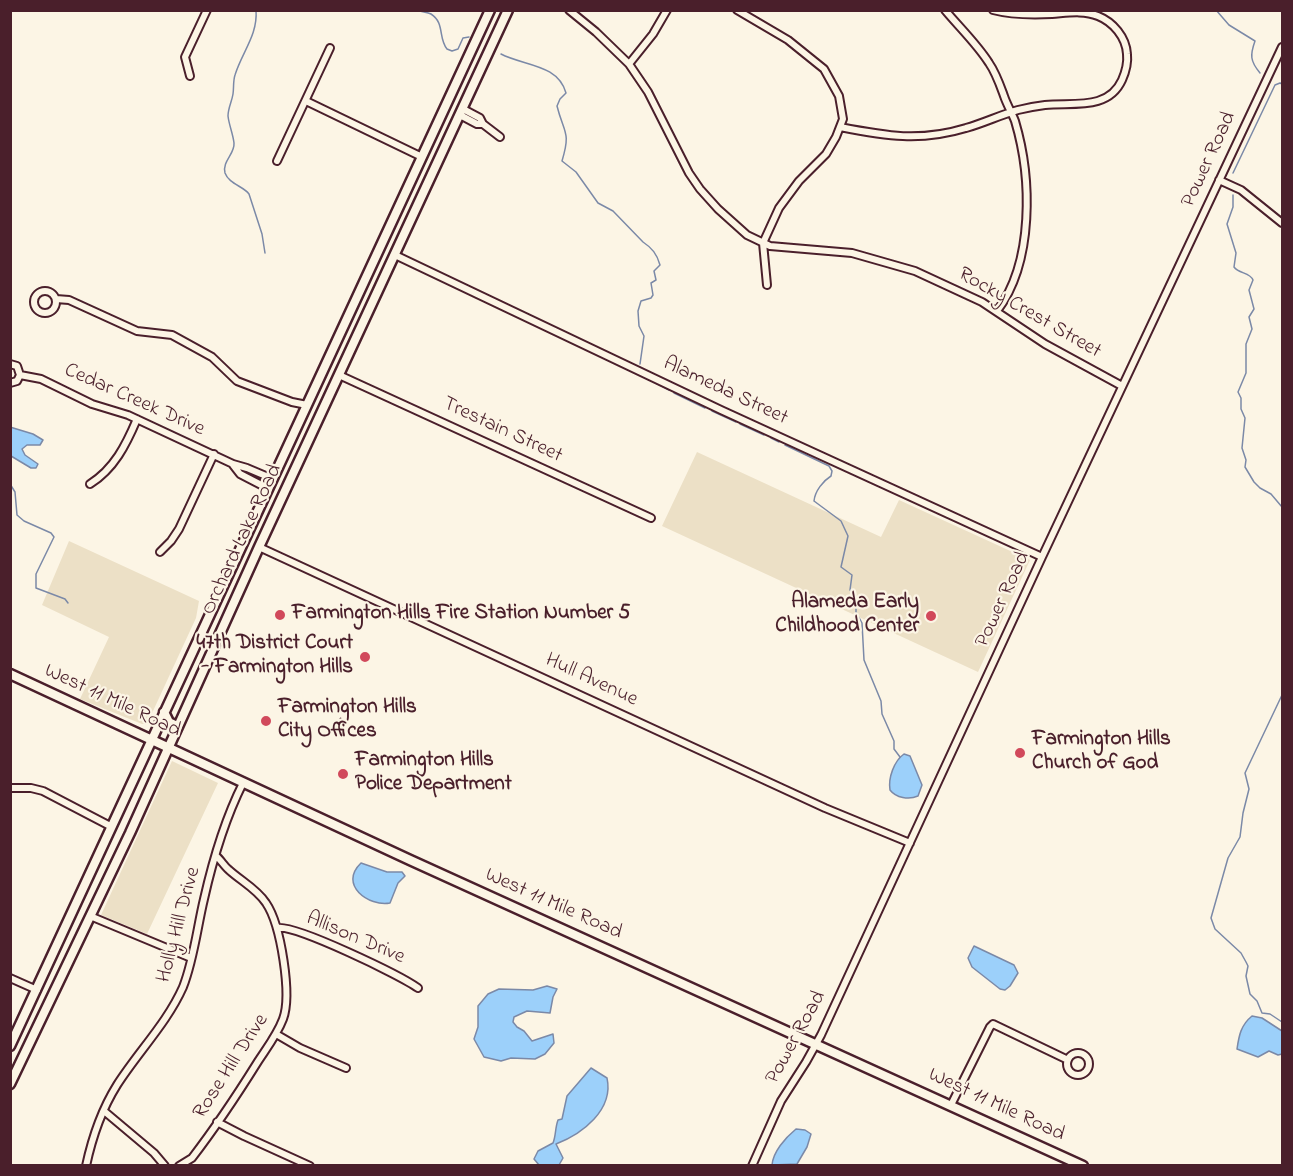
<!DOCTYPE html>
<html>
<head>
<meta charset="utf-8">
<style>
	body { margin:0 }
	#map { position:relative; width:1293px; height:1176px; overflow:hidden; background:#fcf5e5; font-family:"Indie Flower",sans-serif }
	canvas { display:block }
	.frame { position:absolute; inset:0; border:12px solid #4a1f2b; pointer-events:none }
</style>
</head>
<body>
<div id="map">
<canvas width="1293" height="1176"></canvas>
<div class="frame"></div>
</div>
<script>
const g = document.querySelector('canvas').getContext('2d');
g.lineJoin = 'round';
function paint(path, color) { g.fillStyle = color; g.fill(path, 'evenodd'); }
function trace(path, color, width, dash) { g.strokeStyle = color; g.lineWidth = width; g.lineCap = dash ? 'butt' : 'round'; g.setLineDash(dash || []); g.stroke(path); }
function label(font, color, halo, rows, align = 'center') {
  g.font = font + ' "Indie Flower",sans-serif'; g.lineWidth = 4.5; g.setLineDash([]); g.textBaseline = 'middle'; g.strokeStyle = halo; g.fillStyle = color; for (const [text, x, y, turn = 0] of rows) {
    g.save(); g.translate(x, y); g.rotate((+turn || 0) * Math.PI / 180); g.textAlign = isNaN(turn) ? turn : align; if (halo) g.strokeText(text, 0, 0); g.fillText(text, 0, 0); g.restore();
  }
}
paint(new Path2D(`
	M697 452 881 537 899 500 1030 560 978 672 662 526Z
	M69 541 199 601 196 618 147 724H142L80 699 109 637 42 605Z
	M172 761 218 783 147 934 101 915Z`), '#ece0c6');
const water = new Path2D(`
	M10 427 33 434 43 440 40 445H27L22 449 25 455 38 464 36 468H31L11 456Z
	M904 754 910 756 922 785 918 796C909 800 896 798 890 790 888 778 894 761 904 754Z
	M361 863 387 872H402L405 876 398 883 390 903C369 907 338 885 361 863Z
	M974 946 1014 965 1018 973 1010 986 1005 990 1000 989 972 967 968 958Z
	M547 986 557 989 553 997 550 1013 527 1011 514 1017 513 1022 517 1027 524 1031 532 1041 553 1034 554 1043 545 1054 535 1059 511 1058 501 1061 484 1057 474 1039 478 1027V1006L488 994 499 989 533 990Z
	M1252 1016 1262 1018 1282 1031V1054L1278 1055 1269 1051 1258 1057 1237 1049C1239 1035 1241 1025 1252 1016Z
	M591 1068 607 1078C614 1110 582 1134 556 1144L563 1158 559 1165H539L534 1159 538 1151 553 1143C556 1136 555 1128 558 1120L562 1119 567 1096Z
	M796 1129 805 1130 811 1134 807 1147 797 1164 772 1165C773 1152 785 1138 796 1129Z`);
paint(water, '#9cd0fa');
trace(water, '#7b89a7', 1.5);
trace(new Path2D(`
	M256 10C258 35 242 52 235 75 233 81 234 87 233 94 232 101 228 108 228 116 229 125 233 134 234 143 235 154 222 161 225 173 229 184 243 186 249 194L262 234 265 253
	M417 10C421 12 427 12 431 14 445 23 438 38 447 49L452 51 458 49 463 38 469 37
	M1216 10 1229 25 1255 41C1250 55 1250 61 1260 73
	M501 54C524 66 558 64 566 93L560 99 557 106C564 134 571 131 562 161L576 172 598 203 613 211 643 242C652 248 657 254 660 265L654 271 656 280 651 283 653 295 651 298 641 301 638 311 639 326 644 336 640 364
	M1275 85 1280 83 1282 84
	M1233 173 1275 85
	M1233 195V207L1227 224 1236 253 1234 267C1239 274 1250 272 1253 280L1249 290 1254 309 1249 317 1252 329 1246 344V373L1238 392 1241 398V409L1245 418 1242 448 1246 460 1245 467 1254 482 1260 488 1271 494 1282 507
	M639 374 669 390
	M674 393 705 408
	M712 411 736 422
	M740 424 764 435
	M771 438 779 442
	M785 445 829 466 832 471 831 476C823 481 815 491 814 501L841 521 848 536 841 567 852 575 850 590 856 596V612L862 623 864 660 881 701 882 714 894 741V749L900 757
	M10 484 15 492 17 515 24 521 51 533 54 537 36 574V588L65 599 68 603
	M1282 586V595
	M1282 695 1245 773 1249 789 1243 813 1240 837 1228 858 1211 918 1215 929 1241 953 1246 962 1248 966 1246 976 1250 994 1257 1001 1262 1013 1270 1014 1282 1022`), '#7b89a7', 1.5);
const street = new Path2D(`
	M569 10 596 32 629 64 648 92 689 173 700 189 718 209 747 235 770 246 852 253 915 271 982 302 1045 344 1122 386
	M737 10 788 40 824 69 839 96 843 119 836 137 826 154 799 181 779 208 763 243 767 285
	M945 10C960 28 977 44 989 63 996 73 1000 85 1004 96 1007 105 1012 113 1015 121 1032 178 1034 262 997 311
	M629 64 653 34 667 10
	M190 76 185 57 207 10
	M306 101 422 157
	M463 109 480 118 483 124 500 137
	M460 115 477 124H483
	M840 127C886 136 920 142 966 128 984 123 1000 115 1018 110 1026 108 1036 106 1045 105 1072 102 1108 111 1122 80 1126 71 1128 63 1127 54 1126 37 1113 22 1098 16 1083 10 1067 13 1052 14 1033 15 1012 15 993 10
	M277 161 330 48
	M1219 180 1241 190 1282 223
	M395 255 721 410 1042 557
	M34 302a11 11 0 1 1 22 0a11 11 0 1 1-22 0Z
	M56 299 69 300 137 331 172 335 212 357 237 381 292 402 307 405
	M10 364 17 366 20 375 17 381 10 383
	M20 375 41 379 92 404 128 415 233 464 247 468 273 479
	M339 375 651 518
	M233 465 240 474 269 489
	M90 484C114 469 126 445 137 419
	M259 547 825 808 910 843
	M160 552 171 541 179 529 214 454
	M10 788H31L43 791 112 827
	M90 916 191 958
	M278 928C296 925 400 975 418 988
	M10 978 37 990
	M276 1034 300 1048 346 1068
	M1067 1064a11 11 0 1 1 22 0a11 11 0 1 1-22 0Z
	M951 1105 990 1027 993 1024 1068 1060
	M104 1111 154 1153 165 1166
	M217 1122 244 1136 310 1166
	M86 1166C92 1138 102 1109 117 1085 138 1052 167 1023 183 987 194 959 197 928 204 899 213 859 225 819 243 783
	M179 1166 192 1158C215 1128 237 1095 257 1063 266 1049 277 1035 283 1019 292 995 281 925 266 903 257 889 241 881 229 870 224 866 221 860 216 856
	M752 1166 781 1101 806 1062 821 1035 1042 557 1282 47`);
const secondary = new Path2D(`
	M10 674 410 860 1083 1166
	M164 712 169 722 177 726
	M10 1046 490 10
	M10 1084 130 833 259 547 508 10`);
trace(street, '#4a1f2b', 10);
trace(secondary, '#4a1f2b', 13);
trace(street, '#fcf5e5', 6);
trace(secondary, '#fcf5e5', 8);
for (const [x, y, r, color] of [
	[280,615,6,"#d1495b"],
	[931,616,6,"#d1495b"],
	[365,657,6,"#d1495b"],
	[266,721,6,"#d1495b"],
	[1020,753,6,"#d1495b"],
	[343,774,6,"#d1495b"]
]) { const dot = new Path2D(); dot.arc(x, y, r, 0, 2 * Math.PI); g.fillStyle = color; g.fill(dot); trace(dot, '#fcf5e5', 2); }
label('21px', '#4a1f2b', '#fcf5e5', [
	["Power Road",1210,160,-65],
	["Rocky Crest Street",1029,314,30],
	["Alameda Street",725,392,25],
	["Cedar Creek Drive",134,401,24],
	["Trestain Street",502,431,25],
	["Orchard Lake Road",243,540,-65],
	["Power Road",1004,600,-65],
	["Hull Avenue",591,681,25],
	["West 11 Mile Road",112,702,25],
	["West 11 Mile Road",553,905,24],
	["Holly Hill Drive",180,925,-75],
	["Allison Drive",355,939,23],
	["Power Road",797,1038,-61],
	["Rose Hill Drive",232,1067,-57],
	["West 11 Mile Road",996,1106,25]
]);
label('bold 21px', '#4a1f2b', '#fcf5e5', [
	["Alameda Early",919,604,"right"],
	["Childhood Center",919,628,"right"],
	["Farmington Hills Fire Station Number 5",292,615],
	["47th District Court",353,645,"right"],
	["- Farmington Hills",353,669,"right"],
	["Farmington Hills",278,709],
	["City Offices",278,733],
	["Farmington Hills",1032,741],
	["Church of God",1032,765],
	["Farmington Hills",355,762],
	["Police Department",355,786]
], 'left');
</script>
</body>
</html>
